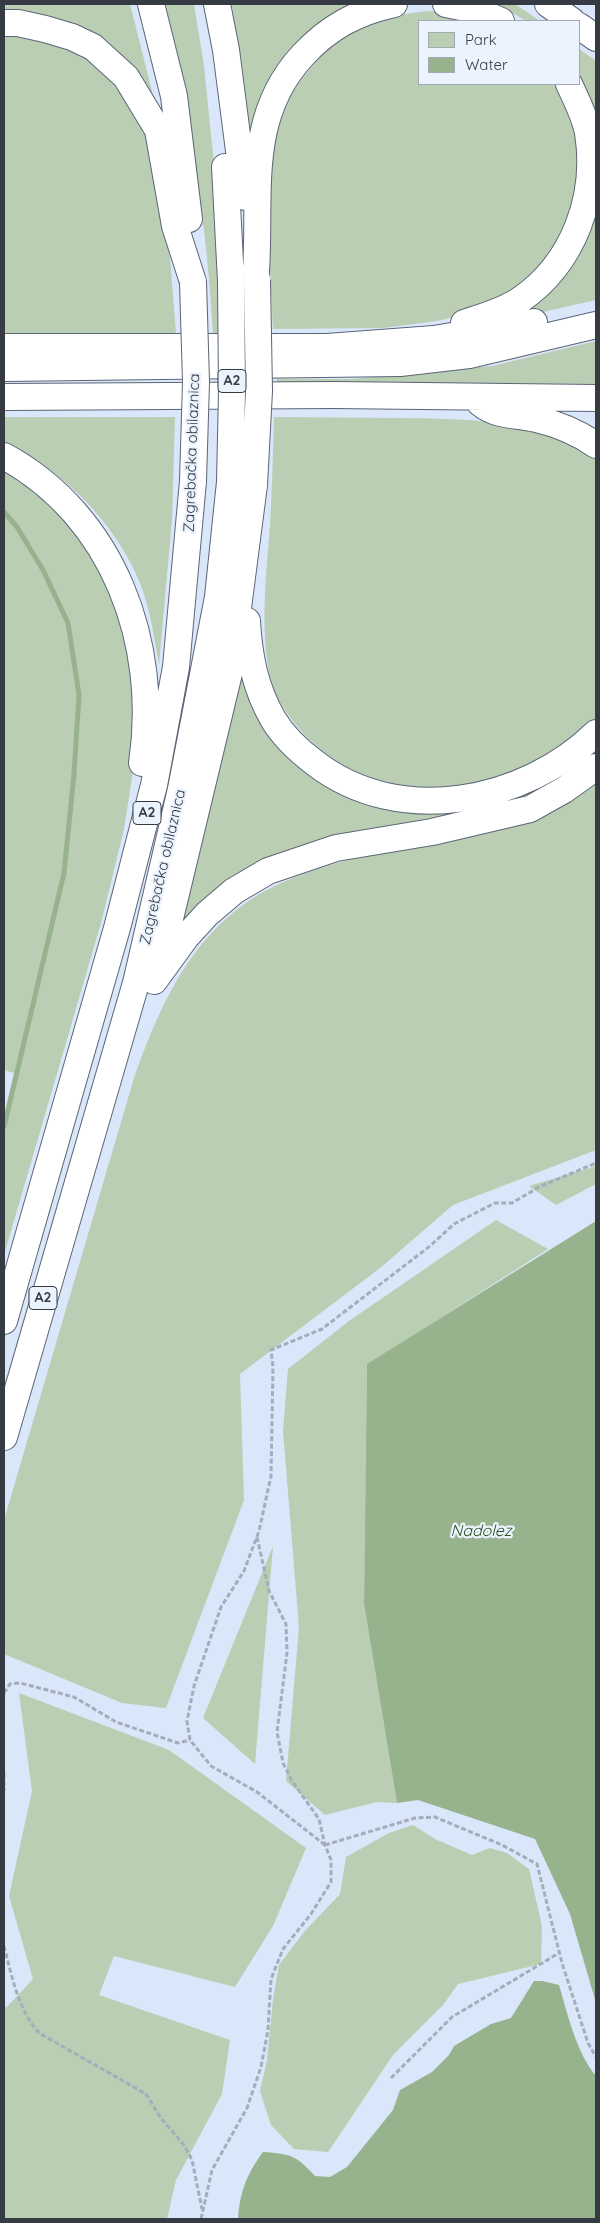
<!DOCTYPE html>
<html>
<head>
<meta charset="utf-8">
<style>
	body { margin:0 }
	#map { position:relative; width:600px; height:2223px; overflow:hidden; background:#dae6f9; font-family:Quicksand,sans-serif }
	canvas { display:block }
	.frame { position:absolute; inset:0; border:5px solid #363a42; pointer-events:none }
	.legend { position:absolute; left:418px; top:20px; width:162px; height:65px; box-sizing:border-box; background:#ebf3fe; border:1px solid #a3a9b3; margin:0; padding:6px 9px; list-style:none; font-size:15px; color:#363a42 }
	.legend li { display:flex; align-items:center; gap:10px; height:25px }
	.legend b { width:25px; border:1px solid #a3a9b3 }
</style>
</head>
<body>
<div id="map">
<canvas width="600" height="2223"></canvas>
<div class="frame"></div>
<ul class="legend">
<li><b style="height:14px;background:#b9ceb2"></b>Park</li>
<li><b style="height:14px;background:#97b38e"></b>Water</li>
</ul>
</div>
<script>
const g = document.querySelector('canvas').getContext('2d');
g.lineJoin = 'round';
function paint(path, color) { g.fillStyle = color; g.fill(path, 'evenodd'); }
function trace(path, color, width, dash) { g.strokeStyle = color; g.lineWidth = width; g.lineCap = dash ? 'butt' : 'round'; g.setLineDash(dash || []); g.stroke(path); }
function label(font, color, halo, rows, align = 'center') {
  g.font = font + ' Quicksand,sans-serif'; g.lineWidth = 4.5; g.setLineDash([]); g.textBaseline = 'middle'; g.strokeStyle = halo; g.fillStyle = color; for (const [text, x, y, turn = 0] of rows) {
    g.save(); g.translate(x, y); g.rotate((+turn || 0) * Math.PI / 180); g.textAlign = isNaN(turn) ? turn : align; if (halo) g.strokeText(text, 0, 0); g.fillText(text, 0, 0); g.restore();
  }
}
paint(new Path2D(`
	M4 4H130L153 95 135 70 70 23 48 16 4 11Z
	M165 4H194L204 66 217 193 221 334H213C207 222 189 113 165 4Z
	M232 4H360L327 22 251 155Z
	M498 4H515L540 21H526Z
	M429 11 455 14 480 21H419V84H557L581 146 576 201 554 252 514 292 471 313 437 321 383 328 273 329C271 268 260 166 283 110 289 95 300 81 310 69 321 55 333 40 348 32 368 20 405 13 429 11Z
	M4 32 69 48 97 64 121 88 143 121 168 232 176 334 4 333Z
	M579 49 596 61V121L579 76Z
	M596 206V300L530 315 508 316Z
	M596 341V384L277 382V379H352L492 366Z
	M4 417H175L172 520 159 664C154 637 150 609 140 583 115 522 63 470 4 443Z
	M274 417C315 417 356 418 397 418 466 419 537 418 596 459V718C524 791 390 818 310 740 294 724 275 701 270 677 260 628 266 576 270 526 272 490 273 453 274 417Z
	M4 466 38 490 88 540 131 638 138 739 124 829 101 923 4 1255V1116L14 1073 4 1070Z
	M242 652 282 744 428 810 596 749V753L543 787 486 808 330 836 280 853 176 941C200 845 228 750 242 652Z
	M596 782V1150L453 1205 380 1268 240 1374 244 1500 166 1708 122 1703 4 1654V1520L134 1078C155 1019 180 959 228 917 275 875 333 866 390 847 459 826 528 804 596 782Z
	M596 1166V1184L556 1205 529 1186Z
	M496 1220 548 1249 367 1365 364 1604 397 1803 377 1802 325 1815 286 1781 299 1627 283 1431 288 1369 349 1321Z
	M273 1546 255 1764 203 1718Z
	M19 1693 169 1750 306 1848 273 1926 235 1987 114 1956 99 1995 230 2040 222 2094 176 2180 167 2219H4V2001L6 2008 33 1979 9 1896 32 1791Z
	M413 1825 435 1839 472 1855 490 1848 507 1853 529 1869 542 1926 541 1964 458 1984 443 2005 393 2055 328 2152 294 2149 271 2125 260 2091 267 2060 273 1999 279 1965 304 1932 340 1894 346 1857 389 1833Z`), '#b9ceb2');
paint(new Path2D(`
	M596 1221V2003L570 1914 535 1839 418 1800 397 1803 364 1604 367 1364Z
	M534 1981H542L559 1985C568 2015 576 2052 596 2076V2219H238C240 2191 247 2174 263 2152 291 2154 296 2155 315 2176L330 2177 347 2167 393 2110 400 2090 432 2072 449 2055 454 2046 491 2024 511 2018Z`), '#97b38e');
trace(new Path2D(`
	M4 512 17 527 43 570 68 623 79 695 74 774 64 873 4 1127`), '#97b38e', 5);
const motorway = new Path2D(`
	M151 4 174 96 189 219
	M217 4 226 50 245 197
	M446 4 476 10 501 21
	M548 4 572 21
	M4 23H18L45 29 72 37 93 47 126 77 158 130 175 226 193 282
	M579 26 596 38
	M225 167 231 281
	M256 272C261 194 245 117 303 55 329 27 357 12 394 4
	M464 323C482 317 504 311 520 300 574 263 598 196 588 133 585 116 576 99 569 84
	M4 347H327L434 339 534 322
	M4 368 400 363 469 355 596 325
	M4 397 334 395 596 398
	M480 403C497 417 516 414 536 419 558 424 577 432 596 445
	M4 456C114 516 160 644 142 763
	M247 621C249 656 255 688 273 719 283 736 299 751 315 763 399 828 524 803 596 733
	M161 956 230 669 254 485
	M154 981 186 937 207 914 234 891 268 871 336 848 432 832 530 809 564 790 596 767
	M4 1321 117 928 154 785 176 667 193 481
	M4 1437 136 983 181 789 218 597 230 482`);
trace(motorway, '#5b6576', 28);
trace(new Path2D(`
	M4 1693 10 1684 20 1683 74 1697 116 1722 178 1743 190 1740
	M4 1773V1791
	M325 1845 257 1792 211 1766 190 1740 187 1721 194 1686 221 1607 244 1571 259 1531 271 1476 273 1367 271 1350 322 1329 430 1246 454 1224 495 1203H512L539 1187 596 1163
	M325 1845 415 1818 435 1817 502 1845 537 1864 562 1963 588 2043 596 2057
	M4 1946C12 1977 18 2009 39 2033L146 2094 160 2117 184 2145 192 2160 202 2209
	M391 2078 452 2017 559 1953
	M201 2219 212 2170 247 2108 261 2067 268 2030 271 1979 283 1949 311 1914 331 1882V1860L325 1845 319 1819 292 1781 283 1763 277 1732 287 1653 286 1624 269 1591 257 1537`), '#a3adbc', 3, [5, 2.5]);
trace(motorway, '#fff', 26);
const motorwayBridge = new Path2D(`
	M193 282 196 382 193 481
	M230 482 232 391 231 281
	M254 485 259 391 257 280`);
trace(motorwayBridge, '#5b6576', 28, []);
trace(motorwayBridge, '#fff', 26);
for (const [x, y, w] of [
	[232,381,28],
	[147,813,28],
	[43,1298,28]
]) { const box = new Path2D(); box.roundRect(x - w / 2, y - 11.5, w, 23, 4); g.fillStyle = '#ebf3fe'; g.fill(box); trace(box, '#363a42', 1); }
label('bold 14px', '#363a42', null, [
	["A2",232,381],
	["A2",147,813],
	["A2",43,1298]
]);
label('15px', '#363a42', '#ebf3fe', [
	["Zagrebačka obilaznica",192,453,-88],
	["Zagrebačka obilaznica",163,867,-77]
]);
label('italic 16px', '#294f1b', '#ebf3fe', [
	["Nadolez",481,1531]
]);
</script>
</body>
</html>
